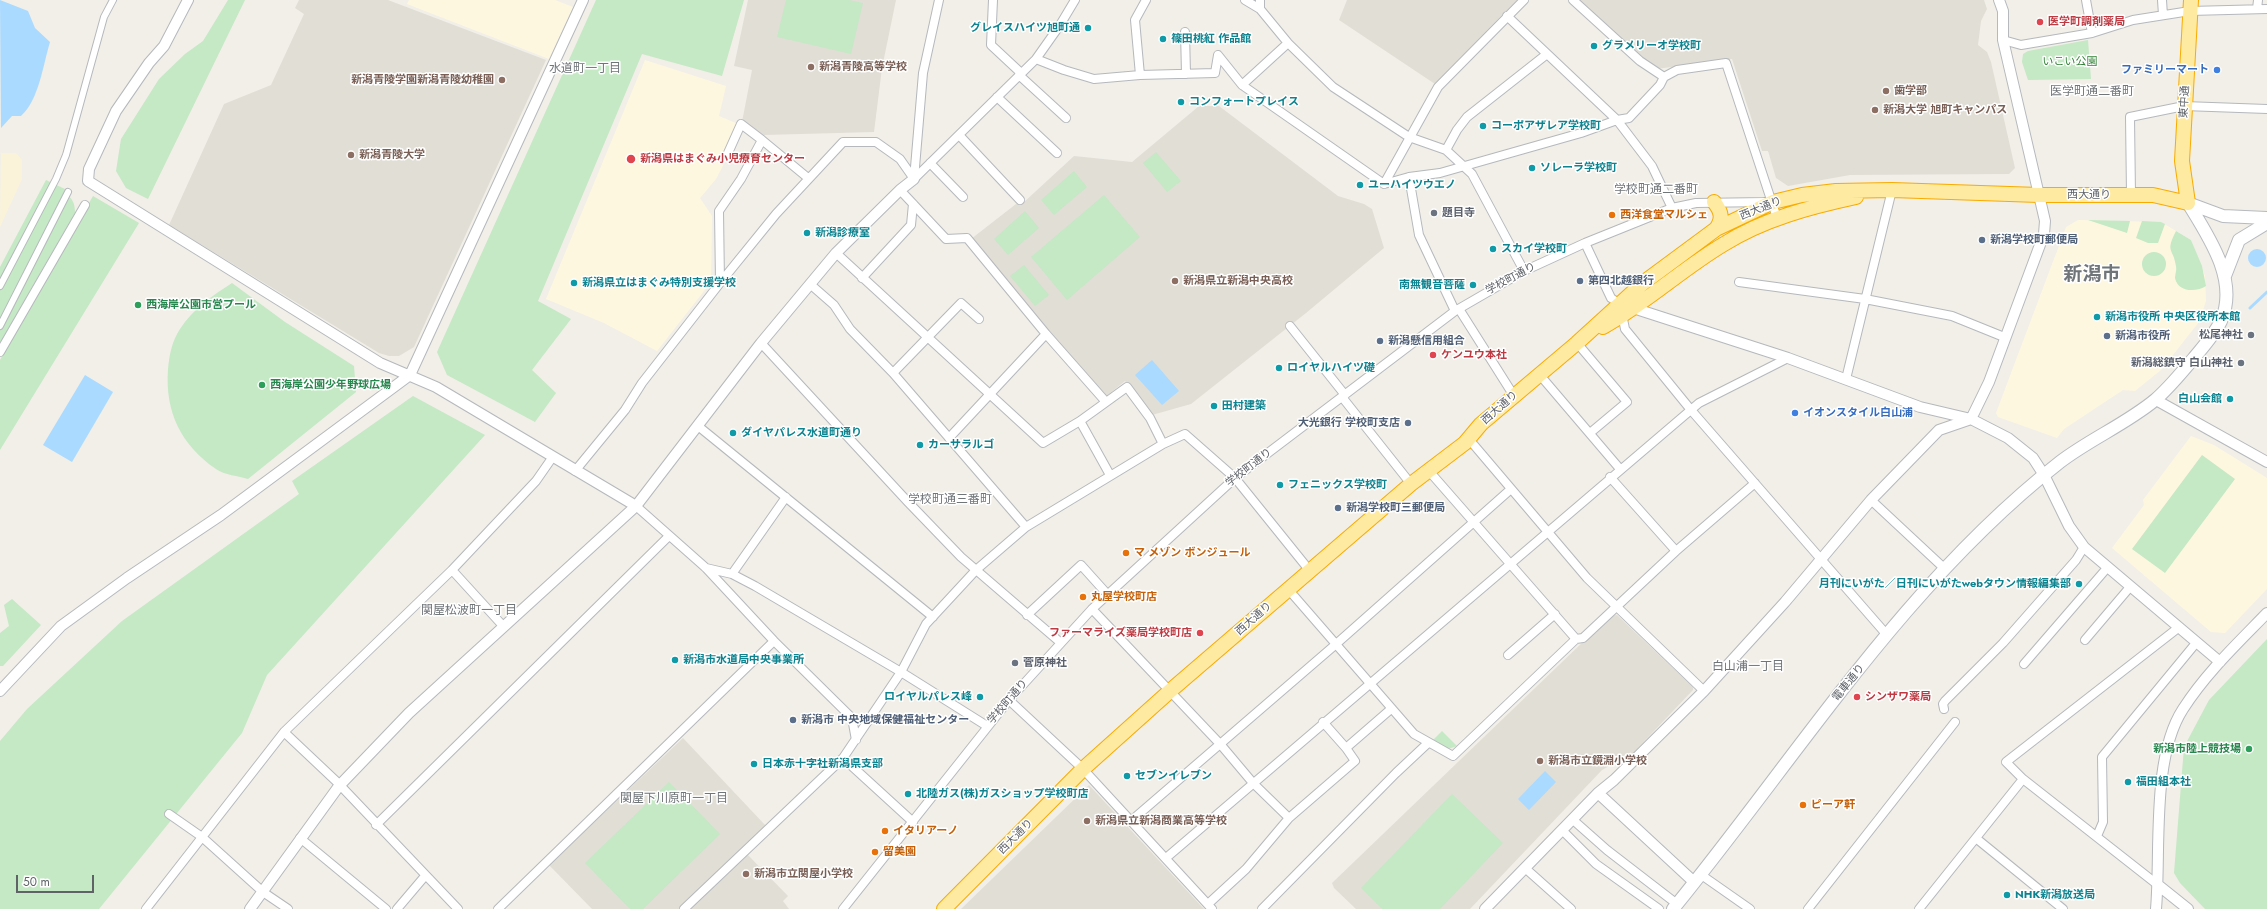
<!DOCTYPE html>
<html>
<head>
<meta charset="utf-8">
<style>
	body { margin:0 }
	#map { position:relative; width:2267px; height:909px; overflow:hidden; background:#f1efe8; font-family:Jost,sans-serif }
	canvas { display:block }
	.scale { position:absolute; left:16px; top:875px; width:78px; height:18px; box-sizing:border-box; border:2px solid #5f6368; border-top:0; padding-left:5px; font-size:12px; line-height:14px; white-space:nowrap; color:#5f6368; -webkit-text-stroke:3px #fff; paint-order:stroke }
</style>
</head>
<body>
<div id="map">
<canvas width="2267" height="909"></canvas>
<div class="scale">50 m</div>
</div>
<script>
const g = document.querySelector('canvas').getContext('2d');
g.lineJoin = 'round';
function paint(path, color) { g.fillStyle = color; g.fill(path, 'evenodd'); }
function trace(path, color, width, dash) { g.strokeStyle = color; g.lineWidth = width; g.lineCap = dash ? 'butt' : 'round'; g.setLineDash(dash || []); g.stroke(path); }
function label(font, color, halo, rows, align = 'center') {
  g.font = font + ' Jost,"Noto Sans JP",sans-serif'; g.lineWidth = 3; g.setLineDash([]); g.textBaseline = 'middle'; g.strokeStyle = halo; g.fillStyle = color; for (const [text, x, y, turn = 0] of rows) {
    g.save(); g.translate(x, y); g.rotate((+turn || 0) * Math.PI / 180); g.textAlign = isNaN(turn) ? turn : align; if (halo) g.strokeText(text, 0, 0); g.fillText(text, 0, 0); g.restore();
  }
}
paint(new Path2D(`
	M409 0H555L573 7 549 59 407 4Z
	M645 60 726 86 719 116 738 124 728 156 716 179 700 198 712 216 711 282 657 351 604 323 546 299Z
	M2078 220 2161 222 2191 240 2205 276 2206 301 2199 322 2161 370 2135 391 2123 390 2064 429 2057 438 1998 417 1996 413 2066 227Z
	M2191 436 2214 445 2267 478V589L2225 633 2211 632 2112 548 2144 505 2143 500Z`), '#fef7e0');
paint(new Path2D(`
	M299 0H388L546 60 414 347 399 356H389L379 353 169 225 224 104 271 85 304 14 295 8Z
	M748 0H896L882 68 874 132 764 135 742 122 752 70 734 66Z
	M1347 0H1519L1502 15 1435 84 1339 20Z
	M1578 0H1984L1987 9 1981 21 1978 45 1987 52 1991 62 2015 168 2009 174 1850 175 1788 186 1776 178 1768 151H1762L1732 59 1656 69Z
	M1199 106H1219L1338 196 1364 204 1372 209 1384 248 1306 313 1191 404 1152 415 1125 381 1104 398 971 239 1016 204 1023 203 1074 156 1132 162Z
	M1617 615 1693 687V690L1633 753 1602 770 1470 909H1356L1334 888 1332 883 1610 616Z
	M683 738 766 826 679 909H592L549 865Z
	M1089 785 1204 909H961Z
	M746 853 788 896 783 901 789 909H688Z`), '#e1ded6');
paint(new Path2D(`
	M228 0H245L148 199 126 188 116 171 121 139 159 79 185 54 203 41Z
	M596 0H744L722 76 642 54 538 301 571 319 532 370 556 393 535 422 447 375 437 352Z
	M786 0H849L863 3 851 54 777 37Z
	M2088 40 2091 79 2028 80 2022 62 2023 54 2028 51Z
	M1156 152 1181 181 1167 192 1143 163Z
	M1074 171 1087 187 1054 215 1041 200Z
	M46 180 67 190 66 194C73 199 75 204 75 213L0 343V267Z
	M1104 195 1140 237 1067 300 1031 257Z
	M93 196 139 223 0 450V360Z
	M1025 211 1039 228 1008 255 994 239Z
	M2088 220 2130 221 2127 233Z
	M2142 221 2161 222 2165 224 2158 243H2148L2136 238Z
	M2176 231 2191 240 2202 266 2206 286C2197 292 2178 293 2175 278 2175 274 2177 270 2176 266 2173 247 2165 253 2176 231Z
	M2142 264a12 12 0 1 1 24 0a12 12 0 1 1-24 0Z
	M1024 265 1049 295 1035 306 1010 276Z
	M232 283 285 322 354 366 356 392 248 479C239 476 224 475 216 469 181 445 165 412 168 370 169 356 172 341 180 329 193 309 212 296 232 283Z
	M413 396 485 435 267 675 242 733 99 909H0V741L27 709 122 621 299 494 292 481Z
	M2202 455 2235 479 2165 573 2132 549Z
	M12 599 41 625 3 666H0V633L9 626 4 605Z
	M2267 639V909H2205L2180 883 2174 873 2184 747 2209 700Z
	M1442 731 1457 746 1448 749 1432 741Z
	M669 782 720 834 643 909H630L585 863Z
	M1452 794 1503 843 1440 909H1382L1361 888Z`), '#c5e8c5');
paint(new Path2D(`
	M1 153H16L22 160V179L0 227Z`), '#fbf3d9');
paint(new Path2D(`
	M0 0 28 11 35 28 50 42C43 65 39 100 21 116H12L1 128Z
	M2248 258a9 9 0 1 1 18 0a9 9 0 1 1-18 0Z
	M1152 360 1179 391 1162 405 1135 375Z
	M85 375 113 392 72 462 43 445Z
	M1545 771 1556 782 1529 810 1518 799Z`), '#aadaff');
trace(new Path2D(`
	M2250 308 2267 292`), '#aadaff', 3);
const pedestrian = new Path2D(`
	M0 286 56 179 66 155 104 17 113 0
	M0 326 68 192`);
const minor = new Path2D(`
	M993 0 991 45 1021 73
	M1245 0 1260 9V0
	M1573 0 1640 61 1664 77 1677 70 1726 63 1777 218
	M2086 0 2092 33
	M2162 0 2163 15
	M1260 9 1288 43 1333 87 1409 137 1446 150 1472 174 1524 271
	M2257 9 2258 0
	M1507 16 1617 120 1652 166 1672 208
	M1185 32 1186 74
	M2003 40 2021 45 2092 33 2133 20 2190 11 2267 9
	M1036 59 1064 70 1094 79 1140 75 1215 73 1218 55 1242 85 1384 184
	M1019 75 1066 118
	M1140 75 1135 20 1146 0
	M1242 85 1288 43
	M997 97 1057 153
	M959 135 1020 200
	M1446 150 1457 130 1467 117 1547 54
	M728 153 741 124 762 140
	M930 163 963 197
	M1409 177 1419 235 1455 311
	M914 179 1036 59 1060 25 1075 0
	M914 179 923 73 939 0
	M1384 184 1409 177 1440 173 1581 133 1617 120 1629 118 1660 85 1664 77
	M1384 184 1438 87 1524 0
	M900 190 946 239 967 238 1046 334 1106 402
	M2131 195 2130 117 2184 106 2267 109
	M1585 243 1611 298 1620 304 1625 329 1691 410 1887 635
	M836 253 1043 443 1080 421 1110 475
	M862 278 911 225 913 204
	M1739 282 1865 299 1952 316 2004 337
	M720 283 719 211 741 179 762 140 808 178
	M810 284 834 305 850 329 893 373 1026 527
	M1459 309 1514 396
	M1290 326 1345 395
	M761 343 908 502 961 557 1061 643
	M1577 343 1627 402 1590 433
	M0 352 85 205
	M893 373 961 303 979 319
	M1539 374 1620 469
	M1846 379 1892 190
	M1342 397 1411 484
	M1080 421 1127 387 1150 418 1163 444
	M698 426 933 617
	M949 438 1046 334
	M1468 438 1587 578 1704 691
	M575 471 625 410 642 383 720 283 776 214 843 142H876L900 159 914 179
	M1429 471 1576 639
	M1610 477 1676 551
	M1871 500 1945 569
	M636 506 706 568 774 641 852 718 856 740
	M706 568 732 574 755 586 901 672 987 726
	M452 570 504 627
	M732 574 786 497
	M1288 589 1414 734 1453 756 1576 639 1583 638 1676 551 1755 483
	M1092 609 1221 745 1253 783 1289 818
	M1027 615 1081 565 1108 595
	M2085 640 2130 587
	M1508 655 1555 614
	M2024 664 2107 568
	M1009 700 1083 769 1212 909
	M1944 709 1943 704 1945 701 2003 643 2076 560 2084 547
	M1323 722 1346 748
	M284 732 337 782 458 909
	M843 758 913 822
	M2023 779 2006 762 2178 628
	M169 814 202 837 263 892 288 909
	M1572 819 1607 850 1677 904
	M1132 820 1335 645 1511 489
	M376 825 669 536
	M1562 830 1596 864 1659 909
	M2097 836 2103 822 2102 757 2196 643
	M300 838 386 909
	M1977 839 2063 909
	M1166 858 1699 403 1788 358
	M1525 868 1571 909
	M1700 874 1750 909
	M1208 904 1246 869 1289 818 1355 761 1346 748 1391 709
	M146 909 284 732 452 570 536 481 552 458
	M397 909 425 876
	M498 909 774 641
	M684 909 843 758 901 672 926 624 976 570 1026 527 1163 444 1185 434 1235 478 1310 571
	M843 909 1009 700 1092 609 1235 478 1455 311 1524 271 1585 243 1672 208 1696 203 1766 202
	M1262 909 1396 773 1428 743
	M1808 909 1955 722
	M1919 909 2023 779 2158 885`);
const tertiary = new Path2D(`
	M188 0 164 46 149 63 116 111 89 169 88 181 380 363 436 387 636 506
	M1630 307 1788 358 1920 407 1971 419 2008 438 2033 458 2044 475 2069 526 2084 547 2220 662
	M2156 400 2267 462
	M0 691 61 626 127 578 221 515 410 375 583 0
	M1694 882 1598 793 1614 780 1704 691 1785 602 1871 500 1939 430 1971 419 1989 382 2044 234 2045 221 2039 195 2003 40V11L1999 0
	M2158 885 2188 909
	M250 909 339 786 409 713 636 506 761 343 836 253 900 190 914 179
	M1485 909 1598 793
	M2156 909C2161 852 2151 758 2183 709 2206 673 2237 644 2267 613`);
const secondary = new Path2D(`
	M2188 203 2223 216 2267 218
	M2225 276 2239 240 2267 223
	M1673 909C1797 757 1904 584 2060 462 2090 439 2126 424 2155 400 2169 388 2181 373 2193 359 2203 347 2214 335 2221 321 2239 281 2209 237 2188 203`);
const trunk = new Path2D(`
	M1714 202C1722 212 1723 219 1716 229
	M1603 327C1646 303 1682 269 1724 244 1764 219 1810 207 1856 197
	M944 909 1083 769 1170 691 1411 484 1465 443 1481 424 1577 343 1643 283 1716 229 1773 202 1802 195 1836 191 1892 190 2039 195H2153L2188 203 2182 161 2191 0`);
trace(pedestrian, '#b5b8bc', 8);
trace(minor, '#b5b8bc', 10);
trace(tertiary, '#b5b8bc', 12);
trace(secondary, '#b6babf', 14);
trace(trunk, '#f9ab00', 16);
trace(pedestrian, '#fff', 6);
trace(minor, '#fff', 8);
trace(tertiary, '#fff', 10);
trace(secondary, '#fff', 12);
trace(trunk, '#feeaa1', 14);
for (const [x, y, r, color] of [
	[2040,22,4,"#e0444e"],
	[1088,28,4,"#0f9aa8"],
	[1163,39,4,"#0f9aa8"],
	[1594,46,4,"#0f9aa8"],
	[811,67,4,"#8d6e63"],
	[2217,70,4,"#3f7fe0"],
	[502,80,4,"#8d6e63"],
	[1886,91,4,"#8d6e63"],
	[1181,102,4,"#0f9aa8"],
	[1875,110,4,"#8d6e63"],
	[1483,126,4,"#0f9aa8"],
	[351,155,4,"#8d6e63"],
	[631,159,5,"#e0444e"],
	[1532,168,4,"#0f9aa8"],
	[1360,185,4,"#0f9aa8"],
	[1434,213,4,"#6b7280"],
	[1612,215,4,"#e8710a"],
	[807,233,4,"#0f9aa8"],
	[1982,240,4,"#5c6f8a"],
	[1493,249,4,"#0f9aa8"],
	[1175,281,4,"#8d6e63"],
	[1580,281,4,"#5c6f8a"],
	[574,283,4,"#0f9aa8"],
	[1473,285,4,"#0f9aa8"],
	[138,305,4,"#2e9e5b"],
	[2097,317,4,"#0f9aa8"],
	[2251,335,4,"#6b7280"],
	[2107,336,4,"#5c6f8a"],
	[1380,341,4,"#5c6f8a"],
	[1433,355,4,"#e0444e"],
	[2241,363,4,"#6b7280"],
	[1279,368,4,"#0f9aa8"],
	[262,385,4,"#2e9e5b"],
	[2230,399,4,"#0f9aa8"],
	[1214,406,4,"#0f9aa8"],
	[1795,413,4,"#3f7fe0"],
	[1408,423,4,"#5c6f8a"],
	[733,433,4,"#0f9aa8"],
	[920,445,4,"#0f9aa8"],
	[1280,485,4,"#0f9aa8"],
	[1338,508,4,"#5c6f8a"],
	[1126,553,4,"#e8710a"],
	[2079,584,4,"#0f9aa8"],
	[1083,597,4,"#e8710a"],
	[1200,633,4,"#e0444e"],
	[675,660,4,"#0f9aa8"],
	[1015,663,4,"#6b7280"],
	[980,697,4,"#0f9aa8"],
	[1857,697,4,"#e0444e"],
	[793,720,4,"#5c6f8a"],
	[2249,749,4,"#2e9e5b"],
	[1540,761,4,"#8d6e63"],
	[754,764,4,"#0f9aa8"],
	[1127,776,4,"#0f9aa8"],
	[2128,782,4,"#0f9aa8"],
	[908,794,4,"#0f9aa8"],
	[1803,805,4,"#e8710a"],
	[1087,821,4,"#8d6e63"],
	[885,831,4,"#e8710a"],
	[875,852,4,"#e8710a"],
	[746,874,4,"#8d6e63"],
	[2007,895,4,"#0f9aa8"]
]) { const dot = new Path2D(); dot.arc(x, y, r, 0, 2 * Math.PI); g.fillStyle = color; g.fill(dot); trace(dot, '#fff', 1.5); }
label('bold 11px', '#be3a42', '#fff', [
	["医学町調剤薬局",2048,22],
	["新潟県はまぐみ小児療育センター",640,159],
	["ケンユウ本社",1441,355],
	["ファーマライズ薬局学校町店",1192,633,"right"],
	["シンザワ薬局",1865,697]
], 'left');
label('bold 11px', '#0d838f', '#fff', [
	["グレイスハイツ旭町通",1080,28,"right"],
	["篠田桃紅 作品館",1171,39],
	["グラメリーオ学校町",1602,46],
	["コンフォートプレイス",1189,102],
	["コーポアザレア学校町",1491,126],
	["ソレーラ学校町",1540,168],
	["ユーハイツウエノ",1368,185],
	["新潟診療室",815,233],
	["スカイ学校町",1501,249],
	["新潟県立はまぐみ特別支援学校",582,283],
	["南無観音菩薩",1465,285,"right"],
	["新潟市役所 中央区役所本館",2105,317],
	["ロイヤルハイツ礎",1287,368],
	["白山会館",2222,399,"right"],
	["田村建築",1222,406],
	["ダイヤパレス水道町通り",741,433],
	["カーサラルゴ",928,445],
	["フェニックス学校町",1288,485],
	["月刊にいがた／日刊にいがたwebタウン情報編集部",2071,584,"right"],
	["新潟市水道局中央事業所",683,660],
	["ロイヤルパレス峰",972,697,"right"],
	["日本赤十字社新潟県支部",762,764],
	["セブンイレブン",1135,776],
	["福田組本社",2136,782],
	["北陸ガス(株)ガスショップ学校町店",916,794],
	["NHK新潟放送局",2015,895]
], 'left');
label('11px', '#348238', '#fff', [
	["いこい公園",2070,62]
]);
label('bold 11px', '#785e54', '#fff', [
	["新潟青陵高等学校",819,67],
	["新潟青陵学園新潟青陵幼稚園",494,80,"right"],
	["歯学部",1894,91],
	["新潟大学 旭町キャンパス",1883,110],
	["新潟青陵大学",359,155],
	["新潟県立新潟中央高校",1183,281],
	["新潟市立鏡淵小学校",1548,761],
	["新潟県立新潟商業高等学校",1095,821],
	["新潟市立関屋小学校",754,874]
], 'left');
label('bold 11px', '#366cbe', '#fff', [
	["ファミリーマート",2209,70],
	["イオンスタイル白山浦",1803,413,"left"]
], 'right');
label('11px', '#5f6368', '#fff', [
	["東中通",2185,102,-87],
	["西大通り",2089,195],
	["西大通り",1761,209,-22],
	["学校町通り",1511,279,-28],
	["西大通り",1500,408,-41],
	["学校町通り",1249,468,-38],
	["西大通り",1254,619,-41],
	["電車通り",1849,683,-51],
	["学校町通り",1008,702,-49],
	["西大通り",1016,837,-45]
]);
label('bold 11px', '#5b616d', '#fff', [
	["題目寺",1442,213],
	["松尾神社",2243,335,"right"],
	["新潟総鎮守 白山神社",2233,363,"right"],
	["菅原神社",1023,663]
], 'left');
label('bold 11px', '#c56008', '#fff', [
	["西洋食堂マルシェ",1620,215],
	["マ メゾン ボンジュール",1134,553],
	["丸屋学校町店",1091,597],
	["ピーア軒",1811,805],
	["イタリアーノ",893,831],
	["留美園",883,852]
], 'left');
label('bold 11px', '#4e5e75', '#fff', [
	["新潟学校町郵便局",1990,240],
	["第四北越銀行",1588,281],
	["新潟市役所",2115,336],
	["新潟懸信用組合",1388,341],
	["大光銀行 学校町支店",1400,423,"right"],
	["新潟学校町三郵便局",1346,508],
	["新潟市 中央地域保健福祉センター",801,720]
], 'left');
label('bold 11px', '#27864d', '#fff', [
	["西海岸公園市営プール",146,305],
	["西海岸公園少年野球広場",270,385],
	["新潟市陸上競技場",2241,749,"right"]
], 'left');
label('12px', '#70757a', '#fff', [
	["水道町一丁目",585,69],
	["医学町通二番町",2092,92],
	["学校町通二番町",1656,190],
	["学校町通三番町",950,500],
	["関屋松波町一丁目",469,611],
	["白山浦一丁目",1748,667],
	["関屋下川原町一丁目",674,799]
]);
label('bold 19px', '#70757a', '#fff', [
	["新潟市",2092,275]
]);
</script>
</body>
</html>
